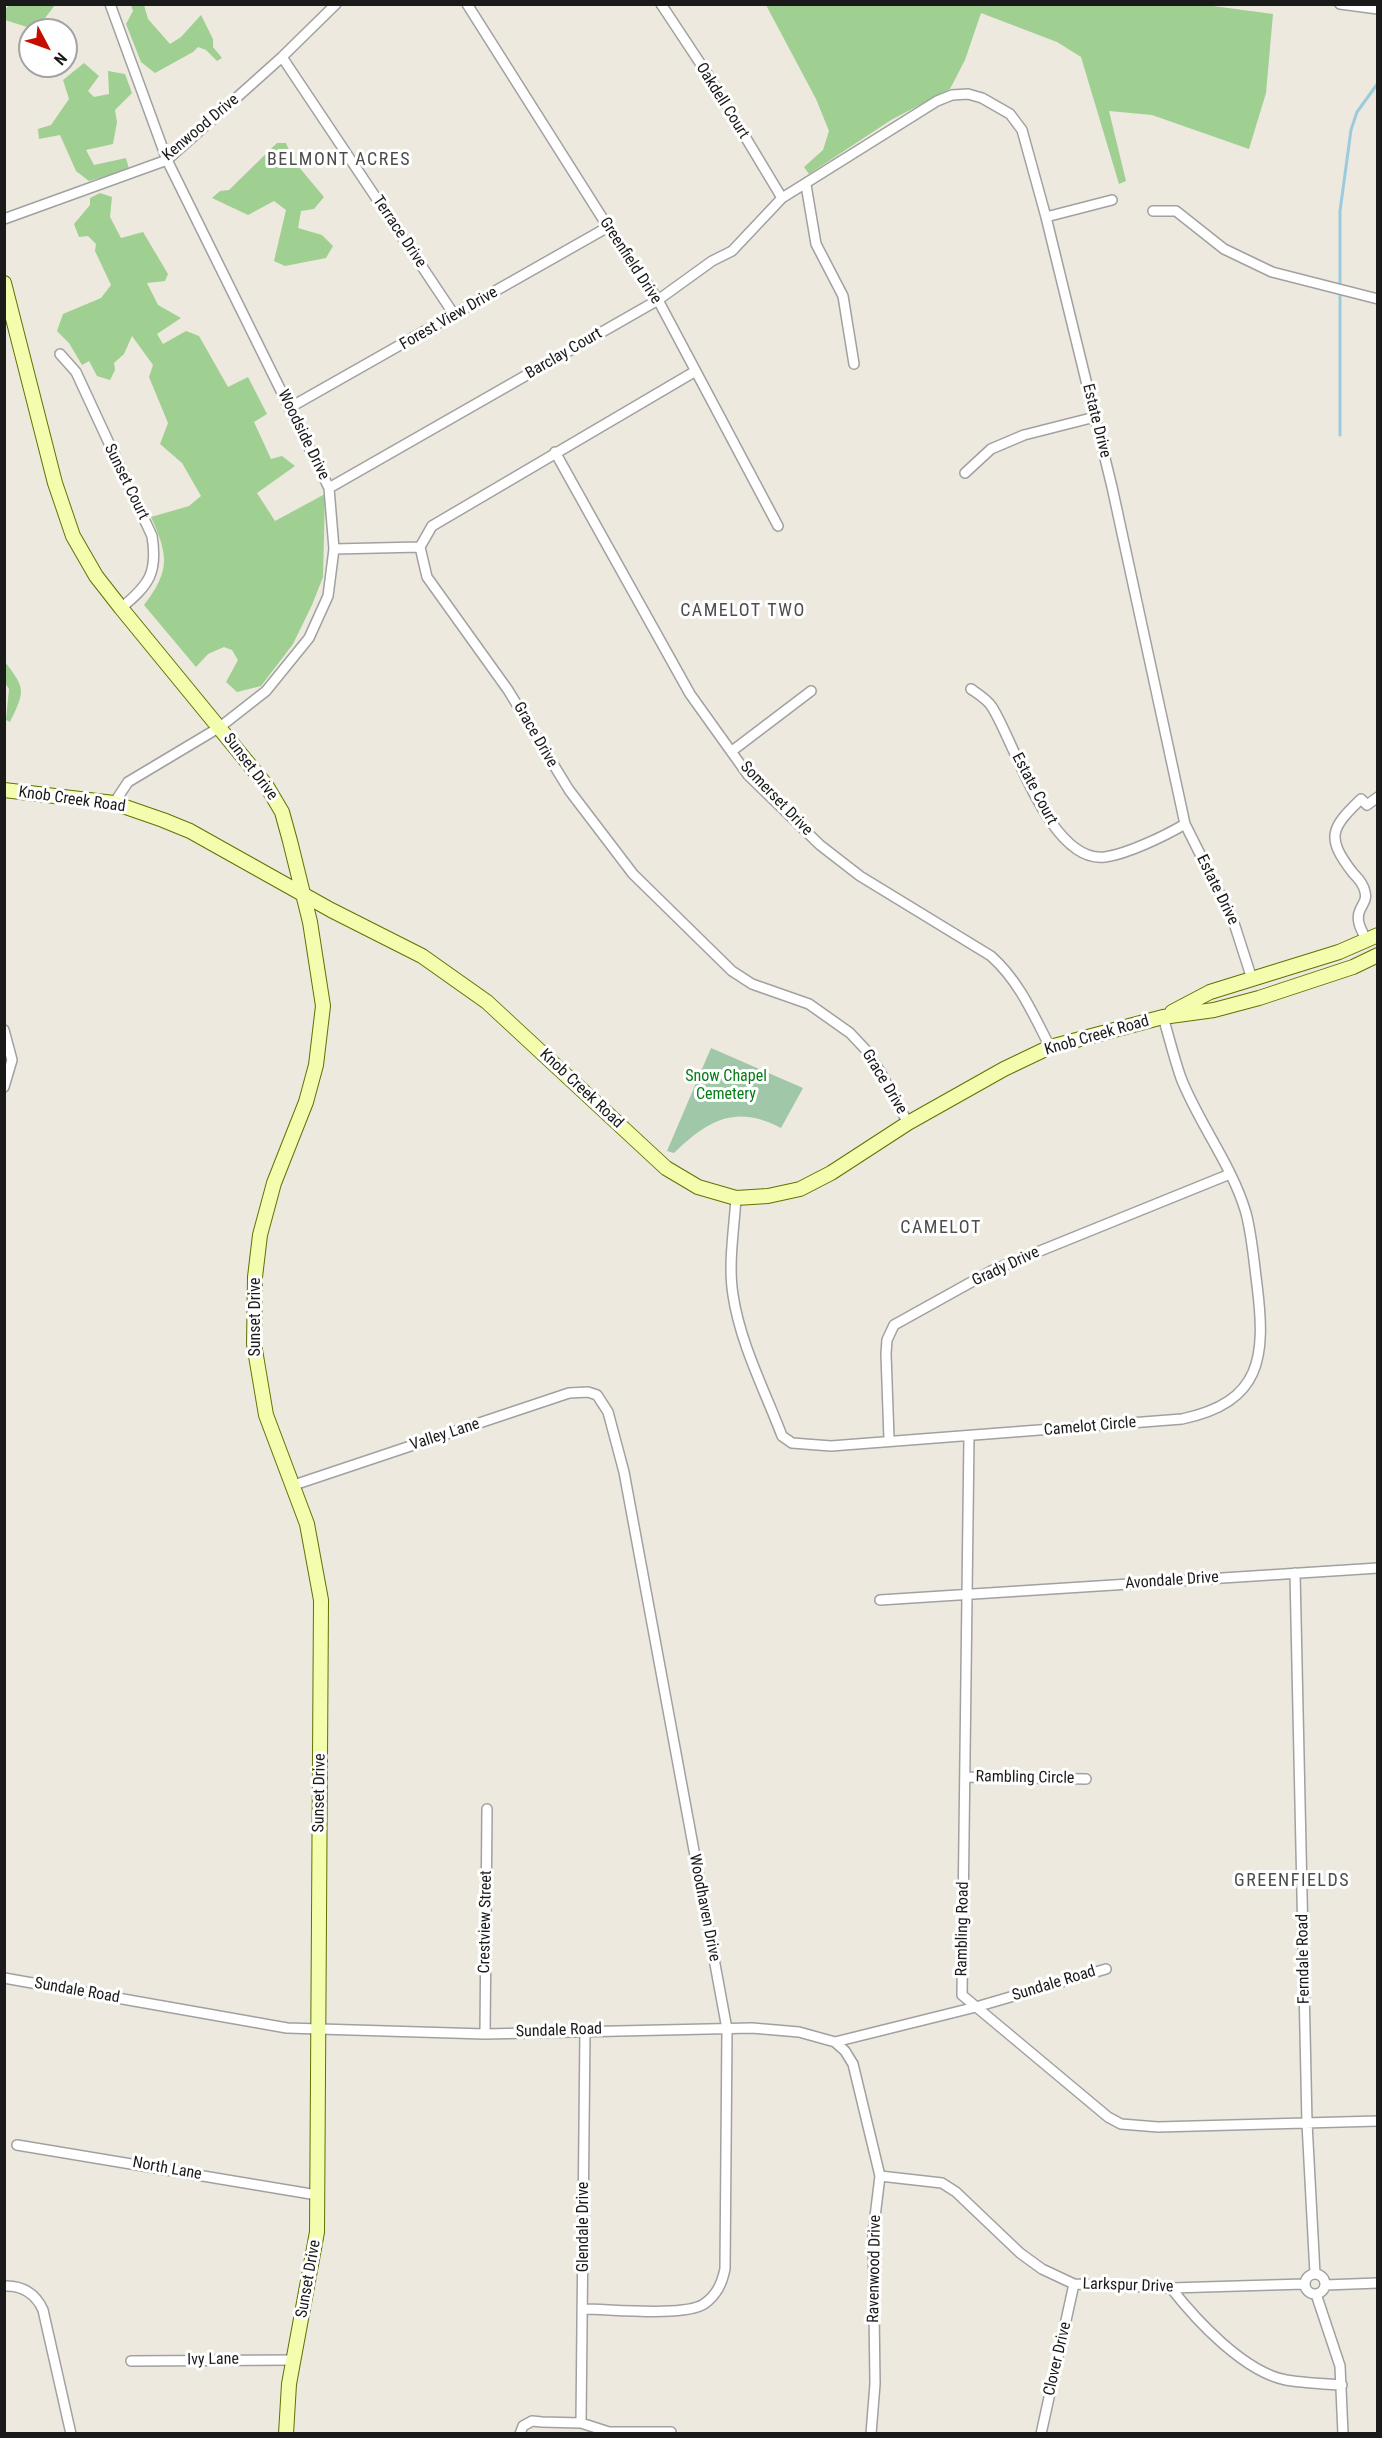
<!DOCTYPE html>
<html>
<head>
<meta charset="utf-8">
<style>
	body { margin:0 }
	#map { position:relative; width:1382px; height:2438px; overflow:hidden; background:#ede9df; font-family:"Roboto Condensed",sans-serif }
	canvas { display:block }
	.frame { position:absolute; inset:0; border:6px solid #1a1a1a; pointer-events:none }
	.north { position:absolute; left:18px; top:18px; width:60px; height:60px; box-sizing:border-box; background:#fff; border:2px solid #a3a3a3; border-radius:50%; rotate:131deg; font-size:16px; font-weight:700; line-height:24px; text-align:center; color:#1a1a1a }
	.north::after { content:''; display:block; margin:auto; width:21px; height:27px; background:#c50e00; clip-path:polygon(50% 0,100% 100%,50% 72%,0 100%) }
</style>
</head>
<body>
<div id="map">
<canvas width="1382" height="2438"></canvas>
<div class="frame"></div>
<div class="north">N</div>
</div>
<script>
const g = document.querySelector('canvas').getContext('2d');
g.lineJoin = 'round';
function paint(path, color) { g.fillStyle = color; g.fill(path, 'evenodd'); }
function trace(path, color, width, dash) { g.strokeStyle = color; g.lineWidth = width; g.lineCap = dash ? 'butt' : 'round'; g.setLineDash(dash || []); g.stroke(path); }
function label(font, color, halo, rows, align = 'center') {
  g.font = font + ' "Roboto Condensed",sans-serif'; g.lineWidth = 6; g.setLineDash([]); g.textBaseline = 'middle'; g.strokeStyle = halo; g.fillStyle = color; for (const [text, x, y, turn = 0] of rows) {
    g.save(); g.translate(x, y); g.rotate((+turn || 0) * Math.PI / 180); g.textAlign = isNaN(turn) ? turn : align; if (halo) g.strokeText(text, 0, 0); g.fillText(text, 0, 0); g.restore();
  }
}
paint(new Path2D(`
	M1198 4 1273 14 1266 93 1249 149 1152 115 1109 111 1126 181 1119 184 1081 57 1057 42 981 13 965 60 950 89 891 120 809 174 804 167 823 150 829 131 816 99 766 5Z
	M9 5V4L55 5 45 18 27 27 5 20V10Z
	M131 5H144L148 19 170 44 181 37 201 15 213 39V47L222 58 217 61 206 50 198 47 193 52 155 73 141 62 126 24 133 11Z
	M84 63 99 76 88 91 94 97 109 94 108 71 125 74 132 93 115 110 117 122 113 144 86 150 94 165 126 158 129 169 89 181 76 171 60 135 39 139 38 129 51 125 69 99 63 80Z
	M277 143H286L293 160 324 197 314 209 301 211 298 228 322 235 333 246 326 258 285 266 274 261 286 210 274 201 248 215 212 198 220 191 229 190Z
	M100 193 112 197 110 217 121 238 143 232 168 274 165 281 147 283 158 305 181 318 157 334 163 344 186 331 199 336 228 387 248 377 267 414 254 422 271 459 282 456 295 466 257 493 275 521 325 494 323 577 312 605 293 644 261 686 237 692 226 682 238 660 232 650 224 647 208 654 196 667 144 605C171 570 168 555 151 517L189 506 201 496 182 463 160 444 168 423 149 377 153 365 132 336 124 354 114 363 115 370 110 380 97 376 89 361 82 365 69 343 57 331 63 314 101 298 111 285 95 251 96 244 88 236 79 237 74 224 90 205V198Z
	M5 662C26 689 25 691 10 722L6 720 9 689 5 683Z`), '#9fcf91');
paint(new Path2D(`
	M711 1048 803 1088 781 1128C736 1104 708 1120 674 1153L667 1151Z`), '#9fc7a8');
trace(new Path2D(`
	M1340 435V211L1351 130 1357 112 1378 83`), '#9ccbde', 3);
const minor = new Path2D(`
	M110 4 167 160 329 488 334 549 328 596 309 638 266 691 220 727 128 782 114 803
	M467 4 608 227 658 300 778 526
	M661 4 708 75 782 198
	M1340 4 1378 9
	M282 57 455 316
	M806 185 816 244 843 296 854 364
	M1153 211H1176L1224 249 1272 272 1378 299
	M1046 217 1112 200
	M4 219 167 160 282 57 336 4
	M60 354 76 372 152 536C158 573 149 585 121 608
	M694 372 432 526 420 547 427 577 508 690 569 790 633 874 732 971 752 984 809 1004 850 1033 866 1050 879 1070 908 1123
	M289 408 608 227
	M555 452 690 694 748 775 820 845 860 876 991 956C1019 981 1033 1014 1050 1047
	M965 473 991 449 1024 435 1095 417
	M329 488 658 300 712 261 732 251 782 198 937 101 952 95 968 94 982 98 1010 114 1022 130 1046 217 1112 487 1185 824 1233 920 1252 979
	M334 549 420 547
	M971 689C978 694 988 700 992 707 1015 743 1050 864 1105 857 1127 854 1165 836 1185 824
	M732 751 811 691
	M1367 941C1362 931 1355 921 1360 910 1363 903 1367 900 1365 892 1364 885 1358 878 1353 873 1325 837 1331 828 1361 799L1367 805 1378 797
	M4 1030 12 1060 4 1087
	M736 1198C734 1230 728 1264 733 1295 740 1343 765 1391 782 1436L792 1443 831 1446 1182 1419C1262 1402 1266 1357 1257 1285 1254 1262 1252 1236 1246 1213 1232 1165 1199 1124 1181 1078 1174 1058 1169 1037 1163 1017
	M969 1436 962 1995 1108 2117 1121 2124 1158 2127 1378 2121
	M889 1439 886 1354 887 1340 894 1325 993 1270 1230 1174
	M294 1485 569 1393 588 1392 597 1395 608 1412 624 1472 727 2029 725 2269C722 2283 717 2295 704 2304 684 2317 610 2309 584 2309
	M1295 1573 1307 2123 1315 2274
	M880 1600 1378 1568
	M965 1777 1086 1779
	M4 1978 287 2028 485 2034 752 2028 799 2032 835 2042 976 2007 1106 1969
	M485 2034 487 1809
	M835 2042 845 2051 853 2064 880 2176 873 2233 875 2384 871 2434
	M17 2145 317 2195
	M880 2176 942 2183 956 2192 1020 2253 1042 2269 1074 2284 1171 2288 1304 2284
	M1305 2284a10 10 0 1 1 20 0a10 10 0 1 1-20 0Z
	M1325 2285 1378 2283
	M4 2286C22 2285 36 2294 43 2310L71 2434
	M1171 2288C1196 2320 1244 2372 1286 2380 1305 2383 1324 2384 1342 2385
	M1316 2294 1340 2366 1343 2434
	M131 2361 294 2360
	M581 2423 585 2030
	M520 2434 523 2426 532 2421 542 2422 581 2423 609 2432H671
	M1041 2434 1074 2284`);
const secondary = new Path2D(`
	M4 283 55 483 73 536 96 576 121 608 266 785 282 812 290 841 310 922 323 1006 316 1065 306 1102 274 1183 260 1235 255 1277 254 1344 266 1415 307 1524 321 1600 317 2232 289 2384 286 2434
	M4 790 114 803 163 820 190 831 331 910 422 956 487 1002 666 1168 698 1187 736 1198 768 1196 800 1189 831 1173 908 1123 1004 1069 1050 1047 1163 1017 1214 1010 1259 998 1353 967 1378 955
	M1172 1012 1210 992 1339 952 1378 935`);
trace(minor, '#a1a1a1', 12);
trace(secondary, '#5f7300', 16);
trace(minor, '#fff', 9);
trace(secondary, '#f3fdad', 14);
label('16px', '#1a1a1a', '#fff', [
	["Oakdell Court",722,101,58],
	["Kenwood Drive",201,128,-40],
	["Terrace Drive",399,232,56],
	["Greenfield Drive",630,261,57],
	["Forest View Drive",449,319,-30],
	["Barclay Court",564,354,-30],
	["Estate Drive",1096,421,76],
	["Woodside Drive",303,435,64],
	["Sunset Court",126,482,64],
	["Grace Drive",535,735,60],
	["Sunset Drive",250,767,53],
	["Estate Court",1034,789,62],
	["Somerset Drive",776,799,46],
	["Knob Creek Road",72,800,8],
	["Estate Drive",1217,890,64],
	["Knob Creek Road",1097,1036,-16],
	["Grace Drive",884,1082,59],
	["Knob Creek Road",581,1089,43],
	["Grady Drive",1006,1267,-25],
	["Sunset Drive",256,1317,-90],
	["Camelot Circle",1090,1427,-5],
	["Valley Lane",445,1435,-18],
	["Avondale Drive",1172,1581,-4],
	["Rambling Circle",1025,1778,1],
	["Sunset Drive",320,1793,-89],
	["Woodhaven Drive",704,1908,79],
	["Crestview Street",486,1922,-89],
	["Rambling Road",963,1929,-89],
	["Ferndale Road",1304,1959,-91],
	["Sundale Road",1054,1984,-17],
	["Sundale Road",77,1991,10],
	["Sundale Road",559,2031,-2],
	["North Lane",167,2169,10],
	["Glendale Drive",584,2227,-90],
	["Ravenwood Drive",875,2269,-89],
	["Sunset Drive",309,2279,-80],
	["Larkspur Drive",1128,2286,2],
	["Clover Drive",1058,2359,-77],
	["Ivy Lane",213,2360,-1]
]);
label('16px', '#057c17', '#fff', [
	["Snow Chapel",726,1077],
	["Cemetery",726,1095]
]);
g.letterSpacing = '1.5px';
label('18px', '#4d4d4d', '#fff', [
	["BELMONT ACRES",339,160],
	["CAMELOT TWO",743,611],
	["CAMELOT",941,1228],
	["GREENFIELDS",1292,1881]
]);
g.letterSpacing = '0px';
</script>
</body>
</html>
